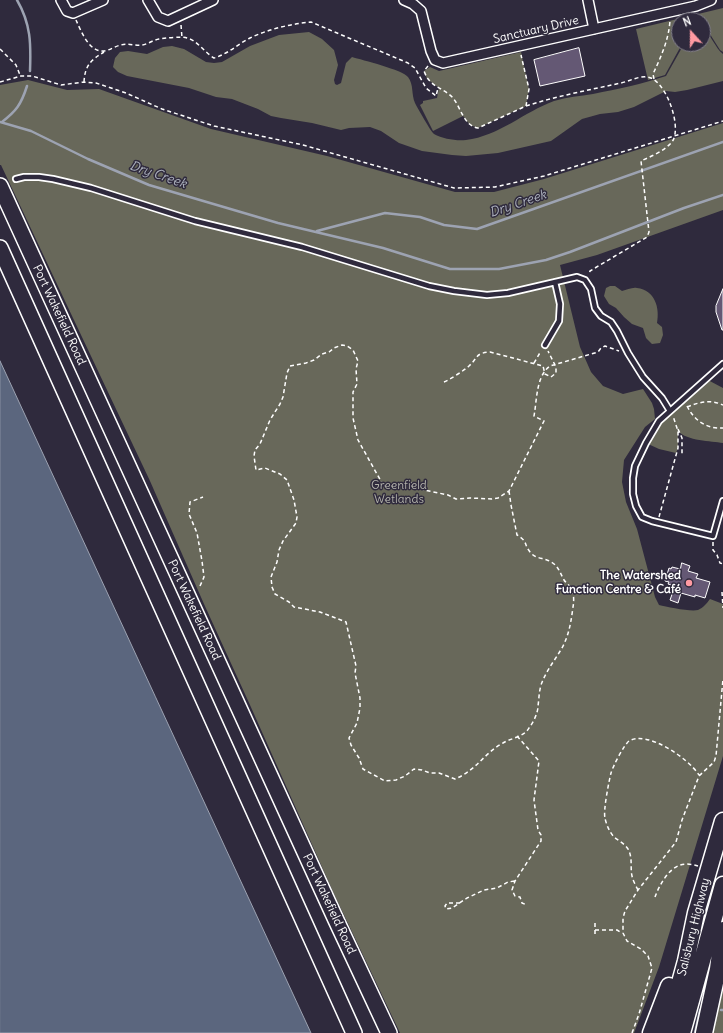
<!DOCTYPE html>
<html>
<head>
<meta charset="utf-8">
<style>
	body { margin:0 }
	#map { position:relative; width:723px; height:1033px; overflow:hidden; background:#2f2a3d; font-family:Delius,sans-serif }
	canvas { display:block }
	.north { position:absolute; left:671px; top:12px; width:40px; height:40px; box-sizing:border-box; background:#2f2a3d; border:1px solid #827f8b; border-radius:50%; rotate:339deg; font-size:11px; font-weight:700; line-height:16px; text-align:center; color:#fff }
	.north::after { content:''; display:block; margin:auto; width:14px; height:18px; background:#ff9aa2; clip-path:polygon(50% 0,100% 100%,50% 72%,0 100%) }
</style>
</head>
<body>
<div id="map">
<canvas width="723" height="1033"></canvas>
<div class="north">N</div>
</div>
<script>
const g = document.querySelector('canvas').getContext('2d');
g.lineJoin = 'round';
function paint(path, color) { g.fillStyle = color; g.fill(path, 'evenodd'); }
function trace(path, color, width, dash) { g.strokeStyle = color; g.lineWidth = width; g.lineCap = dash ? 'butt' : 'round'; g.setLineDash(dash || []); g.stroke(path); }
function label(font, color, halo, rows, align = 'center') {
  g.font = font + ' Delius,sans-serif'; g.lineWidth = 3; g.setLineDash([]); g.textBaseline = 'middle'; g.strokeStyle = halo; g.fillStyle = color; for (const [text, x, y, turn = 0] of rows) {
    g.save(); g.translate(x, y); g.rotate((+turn || 0) * Math.PI / 180); g.textAlign = isNaN(turn) ? turn : align; if (halo) g.strokeText(text, 0, 0); g.fillText(text, 0, 0); g.restore();
  }
}
paint(new Path2D(`
	M723 8V52L720 50 708 31 703 29V20H679V44H682L665 75 648 80 636 29Z
	M703 30C712 35 715 48 723 54V81L687 90 675 92 666 91 634 107 618 112 600 114 582 119 551 141 498 153 466 156 452 155 422 151 399 143 381 131 370 127 349 128 341 130 312 123 281 118 271 116 258 109 232 99 216 97 189 88 127 76 118 72 113 67 115 58 120 52 128 51 147 54 163 47 172 46 184 49 206 62 214 63 222 62 250 46 279 35 309 32 322 39 334 50 338 65 334 80 335 84 337 85 341 83 346 63 352 57C362 60 403 70 408 77 414 85 411 94 415 103 417 107 431 132 434 134 443 139 456 141 466 140 499 136 524 112 554 101 567 97 580 96 593 94 618 89 642 84 666 76L684 44H703Z
	M521 52 529 89 526 106 478 128 470 125 463 116 433 131 420 105 423 103V101L437 98 439 88 427 79 424 71 430 67 439 71Z
	M28 80 67 90 99 89 211 129 327 156 455 192H494L544 179 723 123V210L597 255 560 265 580 347 591 372 603 386 623 394 643 389 652 403 654 409 655 419 645 427 624 460 622 482 626 502 637 529 655 597 659 605C667 607 691 612 698 610 703 608 707 603 710 599L723 604V756L659 967 634 1033H400L334 894 250 705 204 604 150 481 73 318 1 165H0V85Z
	M610 286H615L622 291C627 290 632 287 637 288 655 290 660 308 657 323L662 327 663 335 660 343 652 344 646 338 643 328 632 324 624 317 616 308 609 304 604 296 606 288Z
	M706 379 723 388V443C711 441 687 441 678 431V448L676 453 659 449 646 443 659 421Z
	M723 963V1033H709Z`), '#68685a');
const water = new Path2D(`
	M0 361 311 1033H0Z`);
paint(water, '#5b667e');
trace(water, '#9da3b2', 1);
trace(new Path2D(`
	M17 0C31 24 31 44 30 71
	M0 122 31 131 88 159 149 185 278 223 383 248 450 269H499L546 260 570 252 684 208 723 195
	M2 122C16 111 21 105 27 86
	M317 231 385 213 420 217 444 225 477 229 723 142
	M721 1010H723
	M695 1033 700 1010`), '#9da3b2', 2.5);
const building = new Path2D(`
	M579 48 585 76 540 86 534 60Z
	M723 289V330H722L716 312V306Z
	M682 563 690 566 688 571 698 574 696 578 710 582 705 598 695 595V597L681 593 678 603 670 600 675 586 668 584 669 582 665 581 669 568 671 569 672 567 680 569Z`);
paint(building, '#645874');
trace(building, '#fff', 1);
const service = new Path2D(`
	M16 179 24 177H39L53 179 91 188 195 221 302 247 429 286 454 291 487 295 508 293 577 277 585 280 591 289 595 308 601 316 611 322 617 331 628 353 643 377 662 398 670 411
	M545 345 559 321 560 304 555 282
	M723 364 659 421 646 443 635 466 633 478V494L636 506 642 517 652 521 713 536 723 501`);
const minor = new Path2D(`
	M61 0 67 11 73 13 103 0
	M148 0 158 17 168 21 213 0
	M404 0 413 4 421 11 431 51 435 60 443 63 696 6 711 0
	M588 0 594 29`);
const trunk = new Path2D(`
	M0 186 336 920 389 1033
	M0 248 354 1033`);
const motorway = new Path2D(`
	M651 1033 669 986
	M666 1033 686 961 696 913 723 821
	M682 1033 723 885
	M704 1033 718 969 723 930`);
trace(service, '#fff', 8);
trace(minor, '#fff', 12);
trace(trunk, '#fff', 18);
trace(motorway, '#fff', 19);
trace(new Path2D(`
	M76 20C81 31 89 52 103 51 109 51 115 46 121 45 128 43 135 46 142 45 148 44 153 40 159 39 165 38 182 36 187 38 198 41 204 52 214 58 228 54 238 44 250 38 269 29 290 24 311 22L408 63 415 68 426 88 436 96 438 88
	M181 25 182 38
	M0 49 16 65 20 75
	M428 66 424 71C430 88 443 87 453 98 461 108 464 126 478 128L526 106 529 89 521 55
	M654 79 653 74C661 57 669 39 670 20
	M0 82 21 76H32L61 85 84 82 96 83 126 93 162 109 214 126 303 145 454 188 495 187 544 176 723 121
	M84 82C85 65 91 60 104 52
	M526 106C557 96 589 90 621 83 630 81 638 76 647 77 665 78 683 127 672 142 664 151 652 156 641 161L649 232 647 237 590 271 589 275
	M534 363 541 351
	M444 382C449 380 465 370 469 366 478 358 475 353 490 352L543 366 545 374 551 377 556 373V367L548 351
	M687 406C694 420 706 429 723 428
	M687 407C700 402 710 399 723 405
	M678 429 682 438V455
	M509 491 511 505 517 535C528 541 524 546 531 553 535 558 542 558 547 560 558 564 559 571 564 580 566 583 570 586 572 589 574 594 574 602 573 607 571 622 569 635 562 648 555 660 546 671 541 685 539 692 539 699 538 706 538 713 533 723 529 728 524 737 511 738 503 743 484 753 477 770 455 779L439 773H430L422 770 414 769 405 776 396 780 385 781 363 769 359 758 351 745 349 738 357 723 360 708V698L355 673 356 666 346 622 320 612 294 607 289 602 275 594 272 587 271 577 277 562 279 550 283 541 296 523 297 517 294 500 287 480 280 474 265 468 256 470 254 456 255 450 260 444 270 420 280 404 283 397 287 373 290 366 306 363 314 360 322 354 329 352 334 348 342 345 347 346 353 350 358 361 356 369 357 384 353 392V418L358 440 382 483 390 486 409 482 424 490 448 495 456 499 470 498 492 499 498 498 509 491 544 421 534 416C537 400 536 376 550 366L598 352 601 348 605 346 619 351
	M659 517 678 448V431L673 416
	M713 542V550L717 555 720 563 723 564
	M200 586 204 577 202 561 197 533 189 514 190 502 203 497
	M722 592 723 608
	M517 736 539 761 534 800 538 830 541 835V841L515 881 512 890 515 896 520 897 522 903 527 905
	M638 890C636 886 633 881 632 876 630 867 633 858 628 849 625 844 619 841 614 837 610 833 606 824 605 818 603 811 609 781 611 773 613 766 624 745 629 741 648 730 689 759 699 775
	M655 897C659 886 667 871 678 866 684 863 692 864 698 866
	M460 903H447L445 906 446 909 452 908 467 898 484 890 497 888 508 882 515 881
	M595 923V936
	M595 930H617L622 933
	M632 1033 639 1014 652 968 648 956 641 949 627 941 623 933V918L625 911 638 890 676 842 682 820 699 776 714 762 716 756 723 679`), '#fff', 1.5, [4, 3]);
trace(service, '#2f2a3d', 4.5);
trace(minor, '#2f2a3d', 9);
trace(trunk, '#2f2a3d', 15);
trace(motorway, '#2f2a3d', 16);
for (const [x, y, r, color] of [
	[689,583,4,"#ff9aa2"]
]) { const dot = new Path2D(); dot.arc(x, y, r, 0, 2 * Math.PI); g.fillStyle = color; g.fill(dot); trace(dot, '#2f2a3d', 1.5); }
label('12px', '#fff', '#2f2a3d', [
	["Sanctuary Drive",536,30,-13],
	["Port Wakefield Road",59,315,65],
	["Port Wakefield Road",194,610,65],
	["Port Wakefield Road",329,904,65],
	["Salisbury Highway",694,927,-76]
]);
label('12px', '#b4b4ac', '#2f2a3d', [
	["Greenfield",399,486],
	["Wetlands",399,500]
]);
label('bold 12px', '#fff', '#2f2a3d', [
	["The Watershed",681,576],
	["Function Centre & Café",681,590]
], 'right');
label('italic 13px', '#adb2be', '#2f2a3d', [
	["Dry Creek",158,175,19],
	["Dry Creek",518,204,-19]
]);
</script>
</body>
</html>
